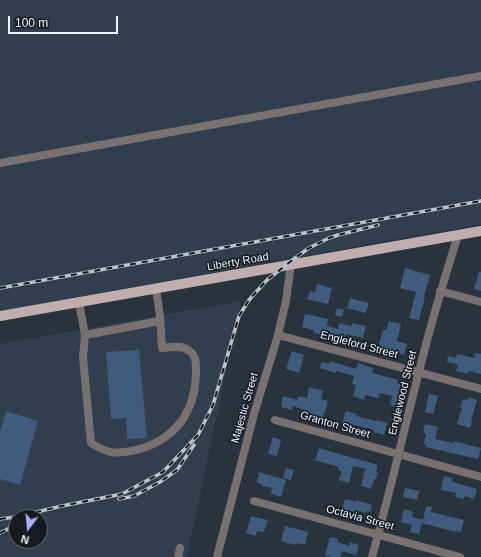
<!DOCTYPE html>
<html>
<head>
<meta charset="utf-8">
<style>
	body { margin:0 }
	#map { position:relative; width:481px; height:557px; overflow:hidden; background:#29333e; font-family:Helvetica,sans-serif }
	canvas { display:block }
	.north { position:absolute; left:8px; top:509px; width:40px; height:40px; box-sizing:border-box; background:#161a1f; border:1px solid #6c7177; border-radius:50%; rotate:196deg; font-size:11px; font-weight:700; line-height:16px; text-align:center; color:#eef4fc }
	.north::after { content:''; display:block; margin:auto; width:14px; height:18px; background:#acaffb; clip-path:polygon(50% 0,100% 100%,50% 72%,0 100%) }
	.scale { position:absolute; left:8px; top:16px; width:110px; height:18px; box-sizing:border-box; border:2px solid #eef4fc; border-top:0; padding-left:5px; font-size:12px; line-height:14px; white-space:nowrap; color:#eef4fc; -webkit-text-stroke:3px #161a1f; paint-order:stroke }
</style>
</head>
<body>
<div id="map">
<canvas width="481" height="557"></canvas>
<div class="north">N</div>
<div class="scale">100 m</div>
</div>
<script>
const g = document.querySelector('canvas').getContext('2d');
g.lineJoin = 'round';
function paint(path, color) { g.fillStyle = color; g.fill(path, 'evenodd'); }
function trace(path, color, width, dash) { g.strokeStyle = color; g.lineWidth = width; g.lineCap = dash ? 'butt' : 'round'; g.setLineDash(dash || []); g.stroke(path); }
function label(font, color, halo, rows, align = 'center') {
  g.font = font + ' Helvetica,sans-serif'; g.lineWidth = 3; g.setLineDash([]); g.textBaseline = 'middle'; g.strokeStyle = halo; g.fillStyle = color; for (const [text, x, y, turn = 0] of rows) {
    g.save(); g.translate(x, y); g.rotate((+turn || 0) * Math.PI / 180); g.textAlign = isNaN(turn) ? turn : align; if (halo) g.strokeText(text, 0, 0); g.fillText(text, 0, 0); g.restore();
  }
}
paint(new Path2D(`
	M0 0H481V224L0 311Z
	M241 301 187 557H0V344ZM16 517H40V541H16Z`), '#303e4e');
paint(new Path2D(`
	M405 268 430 275 424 297H425L419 320 409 318 416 292 400 288Z
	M479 271 481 272V291L474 289Z
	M317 284 332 288 328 304 307 299 310 291 315 292Z
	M350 298 369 303 366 313 347 308Z
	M337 308 344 310 342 317 335 315Z
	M305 314 328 319 327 326 338 329 339 323 352 326V323L366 326 363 338 346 334 345 337 329 333 328 336 314 333V330L302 327Z
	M389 321 401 324 397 341 407 344 404 355 378 348 383 330H386Z
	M139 350 147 438 127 439 126 418 111 419 106 352Z
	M292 351 304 355 299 373 286 369Z
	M475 353 481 354V374L468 371V374L456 371 458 365 447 362 448 356 456 358 457 354 474 358Z
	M322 362 329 364 330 362H333L356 369 358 363 373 368 372 373 398 380 397 383 401 384 397 399 400 400 399 407 390 405 392 396 380 393 378 398 365 395 364 400 353 396 356 385 352 384 354 376 336 371V373L320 368Z
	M309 387 323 391 321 399 328 401 323 418 304 412 305 410 293 406 292 410 281 407 283 396 297 400 298 396 307 398Z
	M429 394 438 396 433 414 425 412Z
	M469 397 477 400 471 421H472L470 428 457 424 462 408H460L463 399 468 400Z
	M6 411 38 421 20 485 0 479V432Z
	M346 411 357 414 356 416 376 421V420L387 423 384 435 373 432 374 430 354 425V426L342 423Z
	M425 424 438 427 435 439 453 443 454 441 481 448 478 459 425 447 426 444H424L426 434 423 433Z
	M273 437 281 440 277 456 268 454Z
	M319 448 378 465 376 472 378 473 376 479H374L371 489 361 486 365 469 353 466 349 483 339 480 342 471 338 470 339 467 315 460Z
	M286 468 294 470 291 480 283 478Z
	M259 472 286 480 281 497 271 494 272 488 262 486V484L257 483Z
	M444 476 453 478 452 482 477 489 474 499 465 496 464 499 455 497 456 493 441 490Z
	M405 488 419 491 417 500 403 497Z
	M345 499 356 502V500L372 505 370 512 367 511 366 513 359 511 358 513 342 509Z
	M426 506 432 507 431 512 464 520 461 532 456 531V532L422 523 419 534 410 532 412 525 401 522 404 509 413 512 412 517 423 520Z
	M251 516 268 520 264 532 257 531 256 536 246 533Z
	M285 526 308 532 305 545 297 543 296 545 281 541Z
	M330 537 338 539 337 542 349 546 350 542 359 545 356 555 342 551 340 557H331L325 555Z`), '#3f5b7e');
trace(new Path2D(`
	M0 163 481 76
	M440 291 481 302
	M79 302 85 335 83 357 91 443C97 447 103 450 110 452 115 453 120 452 125 452 152 449 177 434 188 410 194 398 195 387 196 374 196 365 197 355 188 350 181 345 170 347 162 348L160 316 156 289
	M85 335 160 321
	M278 335 481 389
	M275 420 481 477
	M254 501 460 557
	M178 557 180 548
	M217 557 254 414 278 335 286 301 291 264
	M372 557C389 496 403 434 419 372 430 326 444 280 458 235`), '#797070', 8);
trace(new Path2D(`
	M0 316 481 231`), '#c0aeae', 10);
const rail = new Path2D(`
	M0 288 481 201
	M119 499 134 496 160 482 177 470 194 445
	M0 519 15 517 62 506 122 494 163 472 198 435 213 405 239 316 249 300 267 280 295 258 309 248 329 238 338 235 378 225
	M0 533 16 525`);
trace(rail, '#bbc2ca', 3.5);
trace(rail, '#161a1f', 2, [6]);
label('11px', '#eef4fc', '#161a1f', [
	["Liberty Road",238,262,-10],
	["Engleford Street",359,345,15],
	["Englewood Street",403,393,-76],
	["Majestic Street",245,408,-74],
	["Granton Street",335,425,16],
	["Octavia Street",360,518,15]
]);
</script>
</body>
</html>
